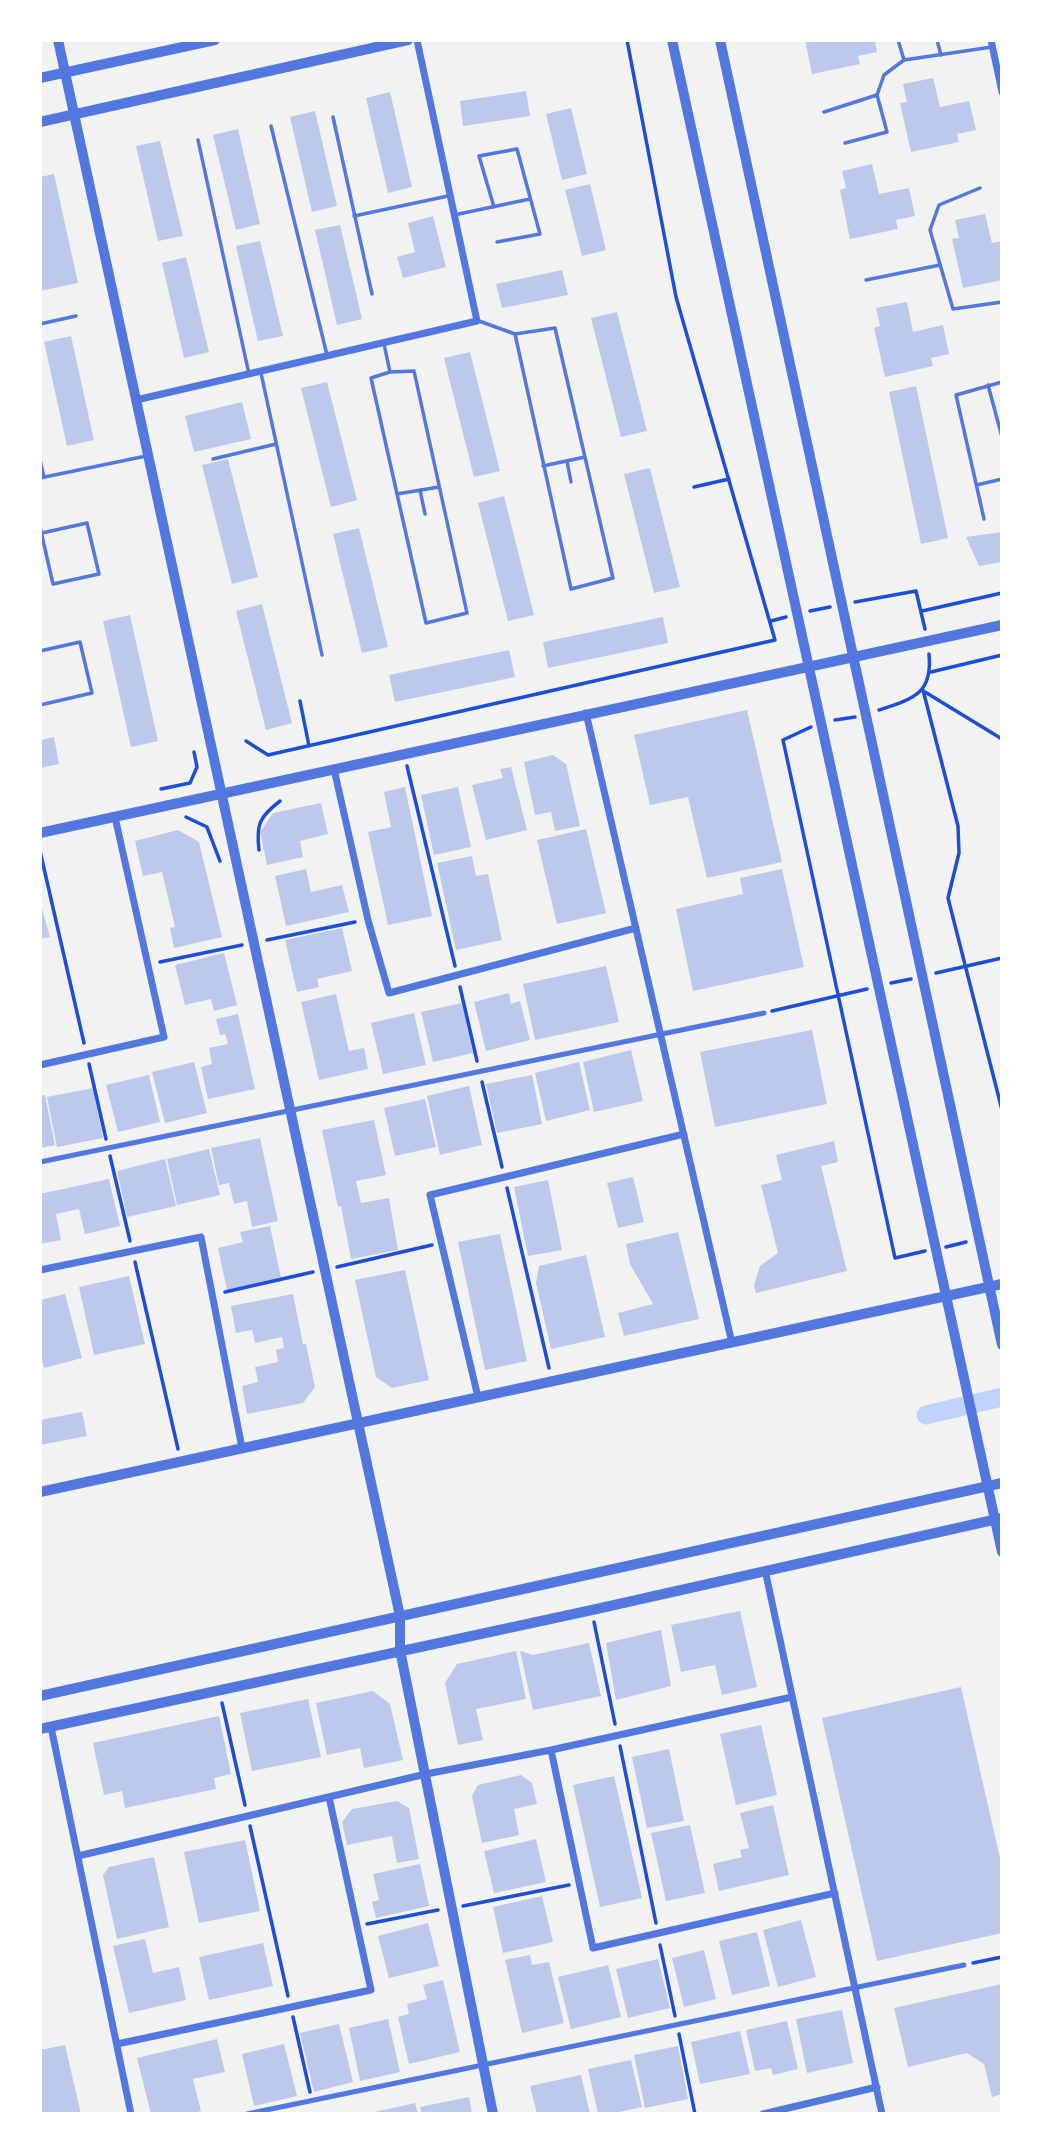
<!DOCTYPE html>
<html>
<head>
<meta charset="utf-8">
<style>
	body { margin:0 }
	#map { position:relative; width:1042px; height:2154px; overflow:hidden; background:#f2f2f2; font-family:Cabin,sans-serif }
	canvas { display:block }
	.frame { position:absolute; inset:0; border:42px solid #fff; pointer-events:none }
</style>
</head>
<body>
<div id="map">
<canvas width="1042" height="2154"></canvas>
<div class="frame"></div>
</div>
<script>
const g = document.querySelector('canvas').getContext('2d');
g.lineJoin = 'round';
function paint(path, color) { g.fillStyle = color; g.fill(path, 'evenodd'); }
function trace(path, color, width, dash) { g.strokeStyle = color; g.lineWidth = width; g.lineCap = dash ? 'butt' : 'round'; g.setLineDash(dash || []); g.stroke(path); }
paint(new Path2D(`
	M1002 1392V1401L941 1416 939 1407Z`), '#bfd3fe');
trace(new Path2D(`
	M926 1415 1002 1397`), '#bfd3fe', 19);
paint(new Path2D(`
	M805 40H875L877 52 858 56 860 64 812 74Z
	M933 78 940 107 969 101 976 130 957 134 959 142 911 152 900 103 907 102 903 84Z
	M526 91 530 116 463 126 460 101Z
	M390 92 412 187 388 193 366 98Z
	M571 108 587 174 562 180 546 114Z
	M315 111 337 206 312 212 290 117Z
	M238 129 260 224 236 230 213 135Z
	M160 141 183 236 158 241 136 146Z
	M872 164 879 194 909 188 915 216 896 220 898 229 850 239 840 190 846 188 842 171Z
	M54 174 78 283 40 291V177Z
	M590 184 606 250 582 256 565 190Z
	M985 214 992 243 1002 241V280L963 288 952 239 959 238 955 220Z
	M433 216 446 267 403 278 397 257 415 252 408 223Z
	M340 225 362 319 337 325 315 230Z
	M260 241 283 336 258 341 236 246Z
	M186 257 209 352 184 358 162 263Z
	M562 270 568 295 502 308 496 284Z
	M907 302 913 332 943 325 949 354 931 358 933 366 885 377 874 328 880 326 876 308Z
	M617 312 647 431 621 437 591 318Z
	M71 336 94 440 67 446 44 342Z
	M470 352 500 471 474 477 444 358Z
	M327 382 357 500 331 507 301 388Z
	M916 386 948 538 921 544 889 392Z
	M242 402 251 439 194 452 185 416Z
	M228 459 258 577 232 584 202 465Z
	M650 468 680 587 654 593 624 474Z
	M504 496 534 615 508 621 478 503Z
	M359 528 388 647 362 653 333 534Z
	M1002 532V562L979 566 966 537Z
	M262 604 292 723 266 730 236 611Z
	M130 615 158 741 131 747 103 621Z
	M663 617 668 643 548 668 543 642Z
	M509 650 515 677 395 702 389 675Z
	M747 710 782 862 707 878 688 797 650 805 634 735Z
	M54 737 59 764 40 768V740Z
	M553 755 566 764 580 826 555 831 551 812 535 815 524 762Z
	M511 767 527 830 486 840 472 785 503 778 500 769Z
	M405 787 432 916 388 925 368 832 391 827 384 792Z
	M458 787 471 847 434 855 421 795Z
	M321 803 328 834 300 841 303 857 267 865 260 832 273 813Z
	M586 829 606 913 557 924 537 840Z
	M178 830 199 842 222 937 174 948 170 928 175 927 162 872 143 876 135 841Z
	M472 856 476 876 488 874 502 940 456 950 437 863Z
	M306 869 311 892 342 885 349 912 286 926 275 876Z
	M782 869 804 967 693 991 676 909 743 894 740 878Z
	M40 901 50 937 40 939Z
	M342 928 352 971 317 979 319 987 297 992 285 940Z
	M224 953 237 1005 214 1011 211 999 185 1005 175 965Z
	M606 966 619 1022 535 1040 523 984Z
	M509 993 511 1004 520 1001 530 1040 486 1051 474 1002Z
	M336 994 349 1051 364 1048 368 1069 319 1080 301 1002Z
	M462 1003 473 1053 433 1062 421 1012Z
	M414 1013 426 1065 383 1074 371 1023Z
	M238 1014 255 1089 208 1099 201 1067 212 1064 209 1048 228 1044 225 1034 220 1035 216 1019Z
	M812 1030 827 1104 715 1127 700 1052Z
	M631 1050 643 1101 594 1112 583 1062Z
	M194 1062 207 1113 165 1123 152 1072Z
	M579 1062 590 1110 546 1121 535 1073Z
	M149 1075 160 1122 118 1132 106 1085Z
	M532 1075 542 1124 497 1133 486 1084Z
	M469 1086 482 1145 440 1155 427 1096Z
	M93 1088 103 1138 57 1147 47 1097Z
	M45 1095 55 1145 40 1148V1096Z
	M425 1099 436 1147 395 1156 384 1108Z
	M374 1120 386 1175 356 1181 361 1203 389 1198 398 1250 351 1259 341 1206 338 1207 322 1130Z
	M260 1138 278 1221 252 1227 247 1201 234 1204 229 1183 219 1185 211 1148Z
	M834 1141 838 1162 821 1166 847 1271 756 1293 754 1285 760 1266 778 1253 761 1185 782 1180 776 1155Z
	M209 1149 220 1195 177 1205 167 1159Z
	M165 1159 176 1206 127 1217 117 1171Z
	M633 1177 644 1222 618 1228 607 1183Z
	M109 1179 120 1226 85 1234 79 1209 56 1214 61 1240 40 1244V1194Z
	M548 1180 562 1250 528 1256 514 1187Z
	M270 1226 281 1278 227 1290 218 1248 243 1242 240 1232Z
	M678 1232 699 1319 624 1336 618 1313 653 1304 630 1264 626 1244Z
	M500 1234 527 1361 485 1370 458 1242Z
	M586 1255 605 1337 551 1349 536 1283 539 1266Z
	M405 1270 429 1380 392 1388 376 1377 355 1280Z
	M129 1276 145 1344 94 1355 79 1287Z
	M65 1294 82 1358 44 1368 40 1353V1300Z
	M293 1294 303 1344H306L315 1387 303 1403 247 1414 242 1386 258 1382 255 1367 278 1362 276 1350 284 1348 282 1337 255 1343 252 1330 236 1333 231 1306Z
	M82 1412 87 1436 40 1445V1420Z
	M740 1611 757 1687 722 1695 715 1665 681 1672 671 1625Z
	M661 1630 671 1686 616 1700 606 1643Z
	M589 1643 601 1696 533 1710 520 1651 533 1655Z
	M516 1651 526 1699 476 1709 483 1740 458 1745 445 1683 457 1664Z
	M961 1687 1002 1867V1933L877 1961 822 1718Z
	M373 1691 390 1704 403 1760 364 1768 360 1748 327 1755 316 1703Z
	M308 1699 321 1757 252 1771 240 1713Z
	M219 1716 231 1774 214 1778 216 1789 125 1808 122 1791 104 1795 93 1743Z
	M761 1725 777 1795 736 1805 720 1734Z
	M669 1749 684 1821 647 1828 632 1757Z
	M521 1775 532 1783 537 1804 514 1809 519 1835 482 1843 472 1796 478 1785Z
	M614 1776 642 1898 600 1907 573 1785Z
	M397 1801 409 1808 419 1859 397 1863 392 1836 347 1845 342 1822 352 1809Z
	M773 1805 789 1875 719 1891 713 1864 742 1857 740 1850 749 1848 740 1813Z
	M690 1825 705 1893 666 1901 651 1833Z
	M536 1839 546 1882 494 1893 484 1851Z
	M245 1840 260 1911 199 1923 184 1852Z
	M154 1857 169 1927 117 1939 103 1875 109 1867Z
	M420 1864 429 1906 376 1918 372 1902 379 1900 373 1874Z
	M542 1896 553 1942 503 1953 493 1907Z
	M801 1920 816 1977 778 1987 763 1930Z
	M428 1923 439 1966 389 1978 378 1936Z
	M757 1932 770 1986 732 1995 719 1941Z
	M145 1939 153 1973 179 1967 186 2000 129 2013 113 1946Z
	M263 1943 273 1986 209 2000 199 1957Z
	M704 1950 716 1999 684 2007 672 1958Z
	M530 1955 532 1965 549 1962 564 2023 522 2033 505 1960Z
	M658 1959 670 2008 628 2018 616 1969Z
	M608 1965 621 2017 571 2029 558 1977Z
	M443 1980 460 2052 409 2064 398 2017 409 2014 407 2004 427 1999 423 1985Z
	M1002 1984V2094L992 2097 984 2064 967 2053 908 2067 894 2008Z
	M842 2010 853 2063 807 2073 796 2019Z
	M388 2019 400 2072 360 2081 349 2028Z
	M787 2021 798 2069 773 2075 771 2068 755 2071 746 2030Z
	M339 2024 353 2082 314 2092 300 2033Z
	M740 2031 750 2074 700 2084 691 2042Z
	M217 2039 225 2072 193 2079 201 2111 189 2114H151L137 2058Z
	M284 2044 297 2096 254 2106 242 2054Z
	M65 2045 81 2114H40V2050Z
	M678 2046 688 2099 645 2108 634 2055Z
	M631 2060 642 2107 610 2114H598L588 2069Z
	M581 2075 590 2114H537L530 2086Z
	M469 2097 472 2114H422L420 2107Z
	M415 2103 418 2114H370V2113Z`), '#bdc9ec');
trace(new Path2D(`
	M694 487 729 479
	M855 602 916 591 925 629
	M810 611 830 607
	M922 611 1002 593
	M771 621 786 617
	M931 672 1002 655
	M923 690 958 826 959 853 948 898 1002 1110
	M925 692 1002 739
	M300 701 309 746
	M879 710C913 699 933 694 929 654
	M835 720 855 717
	M811 727 783 740 895 1258 925 1251
	M246 741 268 755 775 640 676 297 627 40
	M407 766 455 966
	M161 789 190 783 197 767 194 752
	M186 817 207 827 220 861
	M259 850C256 825 259 817 280 801
	M40 851 84 1043
	M267 940 355 922
	M160 962 242 945
	M936 973 1002 958
	M891 983 911 979
	M460 987 477 1061
	M772 1011 867 989
	M89 1064 106 1139
	M482 1082 502 1167
	M110 1156 130 1241
	M507 1188 549 1368
	M946 1247 966 1242
	M135 1262 178 1449
	M337 1267 432 1245
	M225 1292 313 1272
	M594 1622 615 1724
	M222 1703 245 1805
	M620 1746 656 1923
	M250 1826 288 1996
	M463 1906 569 1885
	M367 1924 438 1910
	M660 1945 675 2016
	M973 1963 1002 1957
	M293 2017 310 2092
	M679 2034 695 2114`), '#1d4ed8', 3.5);
trace(new Path2D(`
	M898 40 904 60
	M937 40 941 55
	M824 112 877 95
	M333 117 372 294
	M271 126 327 355
	M198 140 249 374
	M845 143 887 132 877 95 884 75 904 60 992 47
	M980 188 939 205 930 230 953 309 1002 302
	M494 207 479 156 517 149 540 234 497 242
	M454 215 530 199
	M354 216 448 196
	M866 280 940 265
	M479 321 515 334 555 328 613 578 571 589 515 334
	M40 324 76 316
	M384 344 390 372 371 378 426 623 467 613 414 371 390 372
	M261 373 322 655
	M988 385 1002 437
	M213 459 276 444
	M40 460 44 477
	M567 461 571 482
	M543 466 585 457
	M40 478 146 456
	M977 485 1002 479
	M420 490 425 514
	M397 494 439 487
	M984 519 956 395 1002 382
	M40 527 53 584 99 574 87 523 42 533
	M40 651 80 642 92 693 40 705`), '#5277de', 3.5);
trace(new Path2D(`
	M40 1162 764 1013
	M247 2114 964 1965`), '#5277de', 5);
trace(new Path2D(`
	M991 40 1002 92
	M136 400 477 321 417 40
	M586 713 732 1343
	M334 769 368 920 389 993 636 928
	M40 1065 164 1037 115 817
	M40 1270 201 1237 242 1448
	M478 1397 430 1195 684 1134
	M765 1570 882 2114
	M51 1727 131 2114
	M551 1750 593 1948 835 1893
	M78 1856 426 1774 551 1750 792 1697
	M117 2044 371 1990 329 1797
	M763 2114 877 2087`), '#5277de', 7);
trace(new Path2D(`
	M58 40 400 1616V1650L493 2114
	M672 40 1002 1552
	M720 40 1002 1345
	M40 78 215 40
	M40 122 408 40
	M40 833 1002 625
	M40 1492 1002 1284
	M40 1696 1002 1483
	M40 1729 592 1610 1002 1518`), '#5277de', 10);
</script>
</body>
</html>
